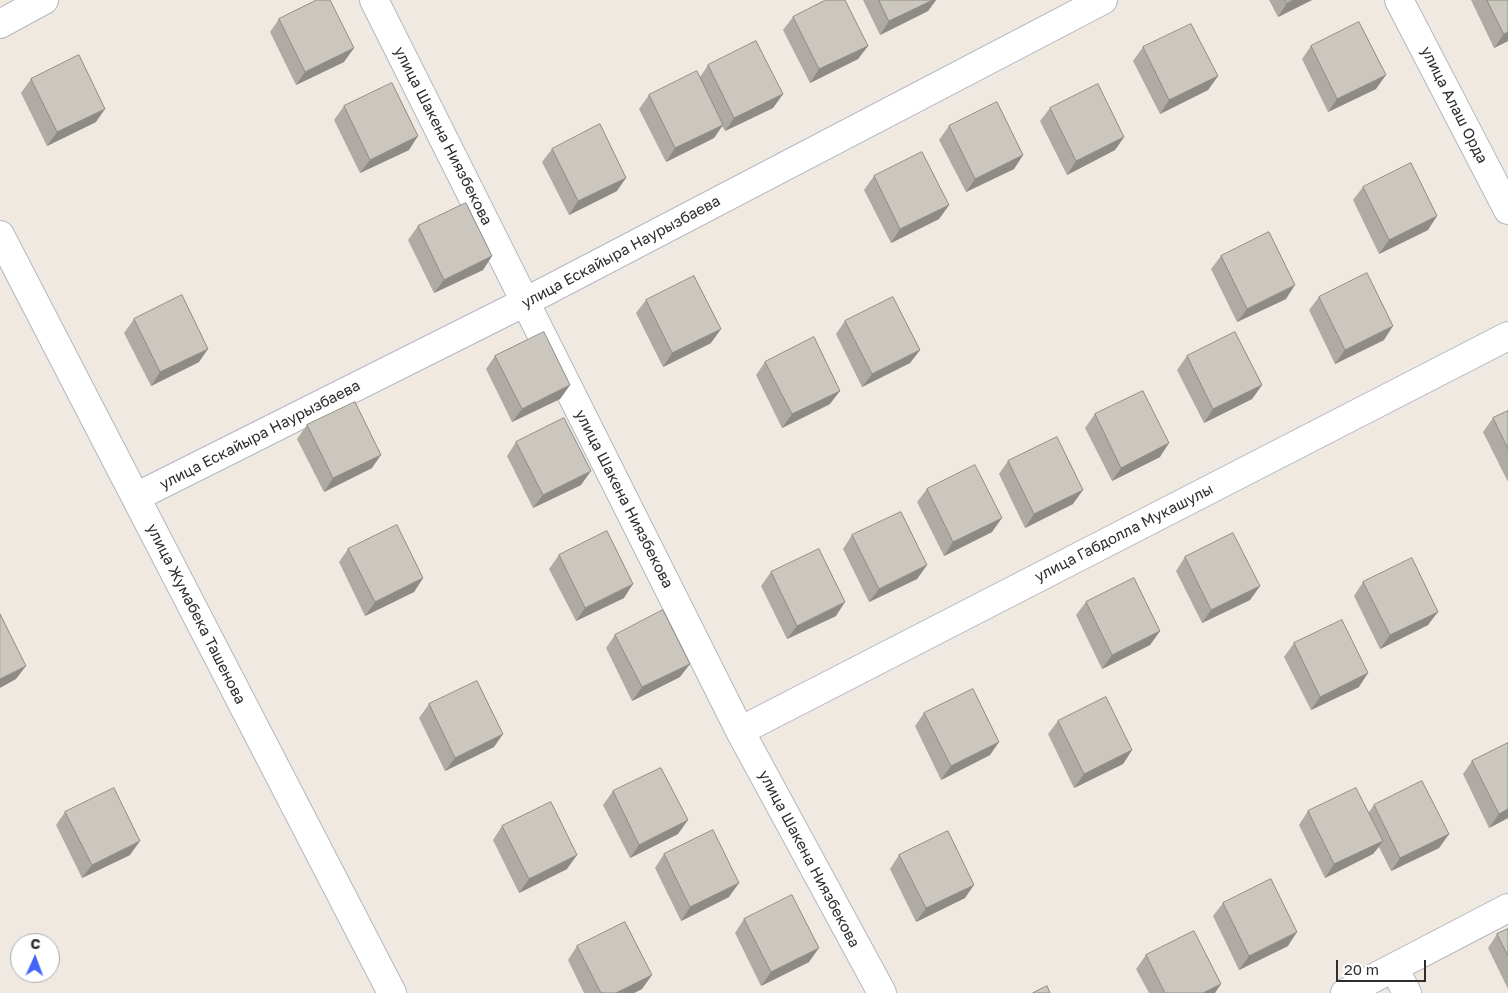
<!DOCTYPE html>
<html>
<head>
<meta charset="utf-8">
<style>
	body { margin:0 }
	#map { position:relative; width:1508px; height:993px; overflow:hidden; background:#efe9e1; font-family:"Golos Text",sans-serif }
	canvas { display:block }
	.north { position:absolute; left:10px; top:933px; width:50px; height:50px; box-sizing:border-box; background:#fff; border:1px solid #ababab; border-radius:50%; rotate:2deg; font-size:14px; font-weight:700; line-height:20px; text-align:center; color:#2e2e2e }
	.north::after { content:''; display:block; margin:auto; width:18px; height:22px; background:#4264fb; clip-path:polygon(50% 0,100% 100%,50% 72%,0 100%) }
	.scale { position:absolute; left:1336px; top:960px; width:90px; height:22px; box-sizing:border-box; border:2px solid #2e2e2e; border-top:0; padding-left:6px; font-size:15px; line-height:18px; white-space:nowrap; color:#2e2e2e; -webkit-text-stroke:4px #fff; paint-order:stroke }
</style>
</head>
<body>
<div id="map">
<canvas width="1508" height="993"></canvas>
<div class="north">С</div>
<div class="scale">20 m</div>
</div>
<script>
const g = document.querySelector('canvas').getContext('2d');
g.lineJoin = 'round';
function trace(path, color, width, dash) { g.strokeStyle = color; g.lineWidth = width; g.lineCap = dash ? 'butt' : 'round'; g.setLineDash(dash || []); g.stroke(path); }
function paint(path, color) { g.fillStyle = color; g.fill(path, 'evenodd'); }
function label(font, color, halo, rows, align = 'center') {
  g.font = font + ' "Golos Text",sans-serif'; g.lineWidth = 4; g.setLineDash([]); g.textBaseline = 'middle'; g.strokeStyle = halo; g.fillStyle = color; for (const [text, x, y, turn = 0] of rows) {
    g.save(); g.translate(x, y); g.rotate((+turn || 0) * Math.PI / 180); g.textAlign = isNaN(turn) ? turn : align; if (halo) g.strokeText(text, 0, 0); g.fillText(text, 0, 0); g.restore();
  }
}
const minor = new Path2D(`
	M374 0 740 731 882 993
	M1399 0 1508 210
	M0 24 44 0
	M0 235 392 993
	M136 497 525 302 1103 0
	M740 731 1508 336
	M1394 968 1407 993
	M1345 993 1508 908`);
trace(minor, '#b4b7c1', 30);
trace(minor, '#fff', 28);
paint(new Path2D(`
	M863 0H936L928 11 880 35Z
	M1269 0H1312L1278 17Z
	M1471 0H1508V41L1494 48Z
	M793 17 868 46 858 59 810 83 783 30Z
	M279 19 344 62 296 85 270 32Z
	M1311 46 1376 89 1328 112 1302 59Z
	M1143 47 1218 76 1208 90 1160 114 1133 61Z
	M708 65 783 94 773 108 725 131 722 126 714 138 666 162 639 109 649 95 700 77Z
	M31 79 96 122 47 146 21 93Z
	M344 106 409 150 360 173 334 120Z
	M1050 108 1124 137 1115 150 1067 175 1040 121Z
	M949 126 1023 155 1014 169 966 192 939 140Z
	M552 149 617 191 569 215 542 162Z
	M874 176 949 205 939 219 891 243 864 190Z
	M1363 187 1428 230 1379 254 1353 200Z
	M418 226 492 256 483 270 434 293 408 240Z
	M1221 256 1286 299 1237 322 1211 269Z
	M1319 297 1384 340 1335 364 1309 310Z
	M646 300 711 343 663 367 636 313Z
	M134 319 199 362 151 386 124 333Z
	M845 321 920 350 910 363 862 387 836 334Z
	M495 356 570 385 560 399 512 422 486 369Z
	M1187 356 1262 385 1252 399 1204 423 1177 370Z
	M765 362 830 404 782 428 756 375Z
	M1508 411V482L1483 432 1493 418Z
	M1095 414 1160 457 1112 481 1085 428Z
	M307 425 372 468 324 492 297 439Z
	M516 442 581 485 533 508 507 456Z
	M1008 461 1073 504 1025 528 999 474Z
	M927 489 992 532 944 556 917 502Z
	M852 535 927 565 917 579 869 602 843 549Z
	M348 549 423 578 414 592 365 616 339 562Z
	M559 555 624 598 576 621 549 569Z
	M1185 557 1260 586 1250 600 1202 623 1176 571Z
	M771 572 836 616 787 639 761 586Z
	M1363 582 1428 625 1380 649 1354 596Z
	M1086 602 1160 631 1150 645 1102 669 1076 615Z
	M615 635 680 677 632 701 606 648Z
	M1294 643 1359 687 1311 710 1284 657Z
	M429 704 494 747 445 771 419 718Z
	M924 713 990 755 941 780 915 726Z
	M1058 721 1132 750 1123 764 1074 788 1048 734Z
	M1508 743V818L1489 828 1463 774 1472 761Z
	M613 791 678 834 630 858 603 805Z
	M1374 805 1449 834 1439 848 1391 871 1379 847 1373 854 1325 878 1299 825 1308 811 1369 812Z
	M65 812 130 855 82 878 56 825Z
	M502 826 567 869 519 893 493 840Z
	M664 854 729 897 681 921 655 868Z
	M899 855 965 898 916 922 890 869Z
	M1223 903 1288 946 1239 970 1213 916Z
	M744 919 809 962 761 986 735 933Z
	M1508 929V989L1488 948 1497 934Z
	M577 946 642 989 634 993H584L568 960Z
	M1146 955 1215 993H1149L1136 969Z`), '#afaba4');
paint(new Path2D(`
	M933 0H936L928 11 880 35 889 21Z
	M1294 0H1312L1278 17 1287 3Z
	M1508 32V41L1494 48 1504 34Z
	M868 46 858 59 810 83 819 69Z
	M354 48 344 62 296 85 305 72Z
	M1386 75 1376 89 1328 112 1337 99Z
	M1218 76 1208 90 1160 114 1169 100Z
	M783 94 773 108 725 131 734 118Z
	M105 109 96 122 47 146 57 132Z
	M723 125 714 138 666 162 675 148Z
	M418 136 409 150 360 173 370 160Z
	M1124 137 1115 150 1067 175 1076 161Z
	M1023 155 1014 169 966 192 975 179Z
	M626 178 617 191 569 215 578 201Z
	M949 205 939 219 891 243 900 229Z
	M1437 216 1428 230 1379 254 1389 240Z
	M492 256 483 270 434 293 444 280Z
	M1295 285 1286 299 1237 322 1247 309Z
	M1393 326 1384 340 1335 364 1345 350Z
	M721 329 711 343 663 367 672 353Z
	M208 349 199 362 151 386 160 372Z
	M920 350 910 363 862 387 872 374Z
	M570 385 560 399 512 422 522 409Z
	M1262 385 1252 399 1204 423 1213 409Z
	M840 391 830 404 782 428 792 414Z
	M1169 443 1160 457 1112 481 1121 468Z
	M381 455 372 468 324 492 333 478Z
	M591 471 581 485 533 508 543 495Z
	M1083 490 1073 504 1025 528 1034 514Z
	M1002 518 992 532 944 556 953 542Z
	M927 565 917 579 869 602 879 589Z
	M423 578 414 592 365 616 375 602Z
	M633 584 624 598 576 621 585 608Z
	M1260 586 1250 600 1202 623 1211 610Z
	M845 602 836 616 787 639 797 626Z
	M1438 612 1428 625 1380 649 1390 635Z
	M1160 631 1150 645 1102 669 1112 655Z
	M690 664 680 677 632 701 642 687Z
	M26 666 16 679 0 688V679Z
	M1368 673 1359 687 1311 710 1320 697Z
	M503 734 494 747 445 771 455 758Z
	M999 742 990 755 941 780 951 766Z
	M1132 750 1123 764 1074 788 1084 774Z
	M1508 809V818L1489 828 1499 814Z
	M688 820 678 834 630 858 639 845Z
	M1449 834 1439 848 1391 871 1400 858Z
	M140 841 130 855 82 878 92 865Z
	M1383 841 1373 854 1325 878 1334 864Z
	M577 855 567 869 519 893 529 879Z
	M739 883 729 897 681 921 690 907Z
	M974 885 965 898 916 922 926 908Z
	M1297 932 1288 946 1239 970 1249 956Z
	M819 948 809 962 761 986 771 972Z
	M652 975 642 989 634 993H616Z
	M1221 984 1215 993H1203Z`), '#8e8b86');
const building = new Path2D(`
	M317 0H330L354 48 305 72 279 19Z
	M826 0H845L868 46 819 69 793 17Z
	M879 0H933L889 21Z
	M1285 0H1294L1287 3Z
	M1487 0H1508V32L1504 34Z
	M1359 22 1386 75 1337 99 1311 46Z
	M1191 24 1218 76 1169 100 1143 47Z
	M756 41 783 94 734 118 708 65Z
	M79 55 105 109 57 132 31 79Z
	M697 71 723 125 675 148 649 95Z
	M392 83 418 136 370 160 344 106Z
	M1098 84 1124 137 1076 161 1050 108Z
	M997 102 1023 155 975 179 949 126Z
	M600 124 626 178 578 201 552 149Z
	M922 152 949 205 900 229 874 176Z
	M1411 163 1437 216 1389 240 1363 187Z
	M466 203 492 256 444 280 418 226Z
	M1269 232 1295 285 1247 309 1221 256Z
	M1367 273 1393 326 1345 350 1319 297Z
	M694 276 721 329 672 353 646 300Z
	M182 295 208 349 160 372 134 319Z
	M893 297 920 350 872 374 845 321Z
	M544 332 570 385 522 409 495 356Z
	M1235 332 1262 385 1213 409 1187 356Z
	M814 337 840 391 792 414 765 362Z
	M1143 391 1169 443 1121 468 1095 414Z
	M355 402 381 455 333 478 307 425Z
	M1508 411V449L1493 418Z
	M564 418 591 471 543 495 516 442Z
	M1057 437 1083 490 1034 514 1008 461Z
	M975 465 1002 518 953 542 927 489Z
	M901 512 927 565 879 589 852 535Z
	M397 525 423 578 375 602 348 549Z
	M607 531 633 584 585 608 559 555Z
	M1233 533 1260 586 1211 610 1185 557Z
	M819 549 845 602 797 626 771 572Z
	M1412 558 1438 612 1390 635 1363 582Z
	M1134 578 1160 631 1112 655 1086 602Z
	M663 610 690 664 642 687 615 635Z
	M0 614 26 666 0 679Z
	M1342 620 1368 673 1320 697 1294 643Z
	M477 681 503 734 455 758 429 704Z
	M973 689 999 742 951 766 924 713Z
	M1106 697 1132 750 1084 774 1058 721Z
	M1508 743V809L1499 814 1472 761Z
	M661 768 688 820 639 845 613 791Z
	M1422 781 1449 834 1400 858 1374 805Z
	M114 788 140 841 92 865 65 812Z
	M1356 788 1383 841 1334 864 1308 811Z
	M551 802 577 855 529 879 502 826Z
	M713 830 739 883 690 907 664 854Z
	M948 831 974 885 926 908 899 855Z
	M1271 879 1297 932 1249 956 1223 903Z
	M792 895 819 948 771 972 744 919Z
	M625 922 652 975 616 993H601L577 946Z
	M1508 929V956L1497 934Z
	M1194 931 1221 984 1203 993H1165L1146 955Z
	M1047 986 1050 993H1033Z`);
paint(building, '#cbc7bf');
trace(building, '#8e8b86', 1);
label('15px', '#2e2e2e', '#fff', [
	["улица Алаш Орда",1454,105,63],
	["улица Шакена Ниязбекова",443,136,63],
	["улица Ескайыра Наурызбаева",621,252,-28],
	["улица Ескайыра Наурызбаева",260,435,-27],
	["улица Шакена Ниязбекова",624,499,63],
	["улица Габдолла Мукашулы",1124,533,-27],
	["улица Жумабека Ташенова",196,614,63],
	["улица Шакена Ниязбекова",809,859,62]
]);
</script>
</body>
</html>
